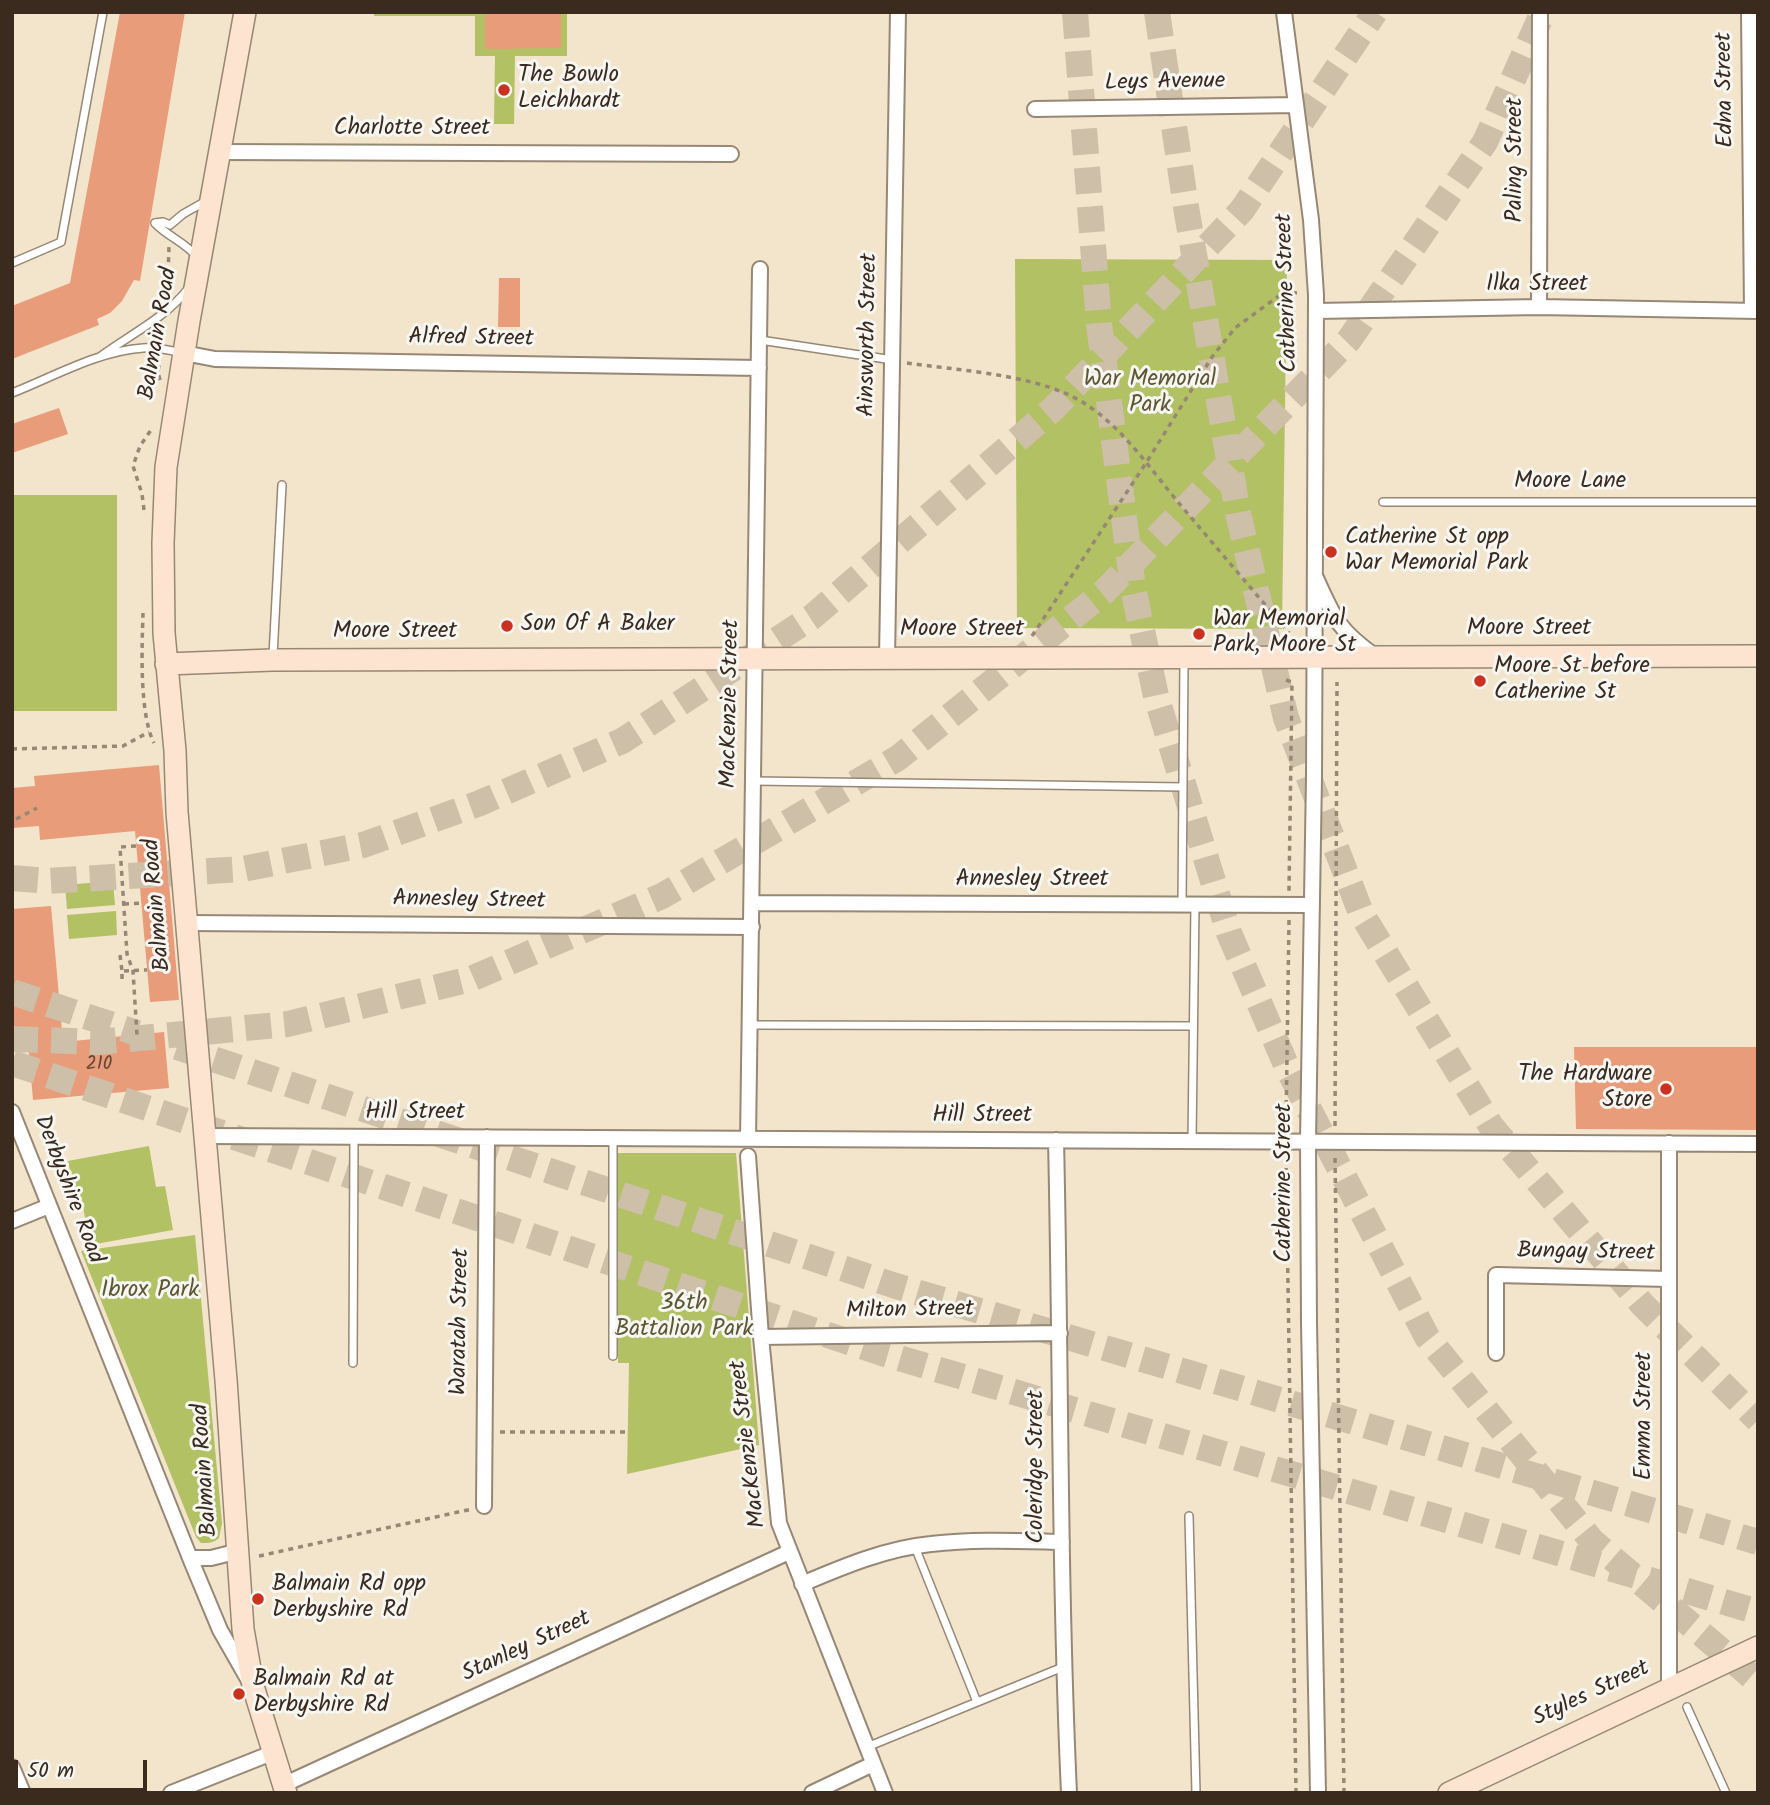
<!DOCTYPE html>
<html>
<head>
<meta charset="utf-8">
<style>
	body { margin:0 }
	#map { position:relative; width:1770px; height:1805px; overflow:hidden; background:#f3e4cc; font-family:Kalam,sans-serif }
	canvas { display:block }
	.frame { position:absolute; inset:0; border:14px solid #3b2a1e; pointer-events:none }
	.scale { position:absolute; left:14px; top:1760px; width:133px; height:32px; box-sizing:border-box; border:4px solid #3b2a1e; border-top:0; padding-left:9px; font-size:21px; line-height:24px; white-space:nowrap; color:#3b2a1e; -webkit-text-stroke:5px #f6f6f2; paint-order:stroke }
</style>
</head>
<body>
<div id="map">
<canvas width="1770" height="1805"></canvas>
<div class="frame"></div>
<div class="scale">50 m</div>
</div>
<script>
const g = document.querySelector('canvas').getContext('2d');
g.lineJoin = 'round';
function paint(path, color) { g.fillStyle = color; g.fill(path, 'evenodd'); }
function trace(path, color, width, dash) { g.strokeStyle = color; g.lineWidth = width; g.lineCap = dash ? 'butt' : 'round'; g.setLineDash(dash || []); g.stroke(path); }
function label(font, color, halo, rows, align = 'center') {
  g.font = font + ' Kalam,sans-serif'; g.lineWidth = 6; g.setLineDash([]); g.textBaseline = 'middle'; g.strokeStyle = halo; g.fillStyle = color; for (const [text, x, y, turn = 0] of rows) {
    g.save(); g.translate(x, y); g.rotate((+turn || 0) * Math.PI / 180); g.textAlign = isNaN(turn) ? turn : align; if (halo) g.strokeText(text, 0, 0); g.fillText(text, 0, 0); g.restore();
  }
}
paint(new Path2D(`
	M374 12H567V56H515L514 124H494L495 56H475V16H374Z
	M1015 259 1287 260 1282 629 1017 628Z
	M12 495H117V711H12Z
	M113 881 115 905 67 909 65 885Z
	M116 911 117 935 69 939 67 915Z
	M149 1146 156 1187 165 1186 173 1230 90 1245 82 1201 76 1202 68 1161Z
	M618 1153H736L759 1445 627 1474 629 1363H618Z
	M195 1235 222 1523 219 1538C213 1543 209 1543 201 1543L196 1537 81 1251Z`), '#b2c164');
paint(new Path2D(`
	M120 12H185L140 281 134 280 122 301 110 313 97 319 99 325 12 359V306L70 283Z
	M485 12H561V48L485 49Z
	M499 278H520V327H498Z
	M59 408 68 434 12 453V424Z
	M159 765 179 1000 150 1002 135 831 40 840 39 826 12 828V788L35 786 34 776Z
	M51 906 63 1042 164 1032 169 1088 33 1100 28 1041 12 1043V909Z
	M1574 1047H1758V1130L1576 1129Z`), '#e99c79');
trace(new Path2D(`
	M1075 12 1099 324 1133 588 1156 696 1229 933 1287 1067 1427 1337 1592 1541 1758 1682
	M1157 12 1186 207 1238 513 1286 718 1361 913 1491 1126 1642 1304 1758 1420
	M12 878 48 881 243 869 363 845 480 803 622 741 812 617 1053 409 1242 210 1375 12
	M12 992 137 1033
	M12 1039 98 1042 288 1024 471 979 662 896 898 758 1104 592 1349 340 1485 142 1543 12
	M177 1047 896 1286 1758 1542
	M12 1063 882 1353 1758 1612`), '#cebfa9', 26, [26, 13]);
const service = new Path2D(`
	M155 223 163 222 170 225 183 214 206 201
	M155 223C168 237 185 242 197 257
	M12 263 61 242 103 12
	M760 340 893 360
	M101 356C131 334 165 318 188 289
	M12 393C53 377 98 351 143 348 156 347 169 350 182 353
	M1383 502H1758
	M273 656 282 485
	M754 781 1183 787
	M1182 904 1184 661
	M750 1025 1193 1026
	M613 1138V1356
	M1192 1141 1195 905
	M353 1363 354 1137
	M1189 1516 1196 1793
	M915 1547 977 1702
	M1687 1707 1726 1793
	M867 1747 1063 1667`);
const minor = new Path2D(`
	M1284 12 1311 220 1316 295 1314 777 1308 1141 1309 1324 1318 1793
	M1749 12 1752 310
	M1035 109 1296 105
	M219 152 731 154
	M1539 307 1540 12
	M1316 311 1539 307 1758 311
	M184 353 215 359 759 368
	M1316 578C1334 618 1338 630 1375 656
	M887 658 898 12
	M752 903 1312 905
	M187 923 752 927
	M12 1112 190 1558H211L239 1551
	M206 1136 1758 1144
	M748 1139 760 269
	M1056 1140C1061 1358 1059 1575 1069 1793
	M748 1156 761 1337 779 1523 885 1793
	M12 1221 49 1206
	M761 1337 1060 1333
	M1496 1353V1275L1669 1279
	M484 1506 487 1137
	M190 1558 220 1630 248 1679
	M802 1584C842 1567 887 1548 931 1544 975 1539 1018 1541 1062 1542
	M1669 1688V1143
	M12 1767 23 1793
	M283 1785 789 1552
	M171 1793 272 1753
	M812 1793 873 1764`);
const secondary = new Path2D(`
	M245 12 189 321 166 467 163 543 164 633 175 751 177 812 226 1380 243 1629 253 1686 286 1793
	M166 664 272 660 1758 656
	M1449 1793 1758 1647`);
trace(service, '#978775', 10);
trace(minor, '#978775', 18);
trace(secondary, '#978775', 24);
trace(new Path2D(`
	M158 300 168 277 169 247
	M907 363C956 370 1025 374 1069 395 1115 416 1147 465 1178 502 1215 546 1252 589 1289 633
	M160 380 158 372 160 360
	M144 510 142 494 133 466 140 446 151 430
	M143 613C142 647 139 713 154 743
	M1032 636 1146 463 1212 357 1235 328 1284 292 1297 293
	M1286 680 1292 682 1289 891
	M12 749 123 746 149 732
	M16 819 37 808
	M124 904 142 903
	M120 955 122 971
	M122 979V971L147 970
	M1286 1125 1289 920
	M1335 1126 1337 682
	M1286 1158 1296 1793
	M1335 1158 1344 1793
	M500 1432H628
	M259 1556 472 1509`), '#978775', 3.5, [5, 5]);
trace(service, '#fff', 7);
trace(minor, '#fff', 14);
trace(secondary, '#fde4d0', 21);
trace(new Path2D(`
	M136 846 120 847 127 954 133 971 137 1035`), '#978775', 3.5, [5, 5]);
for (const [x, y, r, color] of [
	[504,90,7,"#c8321e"],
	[1331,552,7,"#c8321e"],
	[507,626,7,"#c8321e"],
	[1199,634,7,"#c8321e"],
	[1480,681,7,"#c8321e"],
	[1666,1089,7,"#c8321e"],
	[258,1599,7,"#c8321e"],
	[239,1694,7,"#c8321e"]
]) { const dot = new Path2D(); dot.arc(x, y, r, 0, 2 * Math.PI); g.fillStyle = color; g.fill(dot); trace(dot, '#f6f6f2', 2.5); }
label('19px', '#664635', null, [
	["210",99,1066]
]);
label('23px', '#3b2a1e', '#f6f6f2', [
	["The Bowlo",518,77],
	["Leichhardt",518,103],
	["Catherine St opp",1345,539],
	["War Memorial Park",1345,565],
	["War Memorial",1213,621],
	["Park, Moore St",1213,647],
	["Son Of A Baker",521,626],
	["Moore St before",1494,668],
	["Catherine St",1494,694],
	["The Hardware",1652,1076,"right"],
	["Store",1652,1102,"right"],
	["Balmain Rd opp",272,1586],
	["Derbyshire Rd",272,1612],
	["Balmain Rd at",253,1681],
	["Derbyshire Rd",253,1707]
], 'left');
label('23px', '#3b2a1e', '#f6f6f2', [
	["Leys Avenue",1165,84,-1],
	["Edna Street",1727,90,-91],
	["Charlotte Street",412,130],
	["Paling Street",1517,160,-90],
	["Ilka Street",1537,286],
	["Catherine Street",1289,293,-92],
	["Balmain Road",160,334,-80],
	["Ainsworth Street",870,335,-89],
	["Alfred Street",471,340,1],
	["Moore Lane",1570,483],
	["Moore Street",1529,630],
	["Moore Street",962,631],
	["Moore Street",395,633],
	["MacKenzie Street",732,704,-89],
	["Annesley Street",1032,881],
	["Annesley Street",469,902,1],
	["Balmain Road",159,905,-95],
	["Hill Street",415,1114],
	["Hill Street",982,1117],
	["Catherine Street",1286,1183,-90],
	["Derbyshire Road",67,1190,69],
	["Bungay Street",1586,1254,1],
	["Milton Street",910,1312,-1],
	["Waratah Street",462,1322,-89],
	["Emma Street",1646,1416,-90],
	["MacKenzie Street",750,1444,-97],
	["Coleridge Street",1038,1467,-90],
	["Balmain Road",207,1470,-94],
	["Stanley Street",527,1648,-25],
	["Styles Street",1592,1695,-25]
]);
label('23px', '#5f5733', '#f6f6f2', [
	["War Memorial",1150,381],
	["Park",1150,407],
	["Ibrox Park",150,1292],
	["36th",684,1305],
	["Battalion Park",684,1331]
]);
</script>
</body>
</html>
